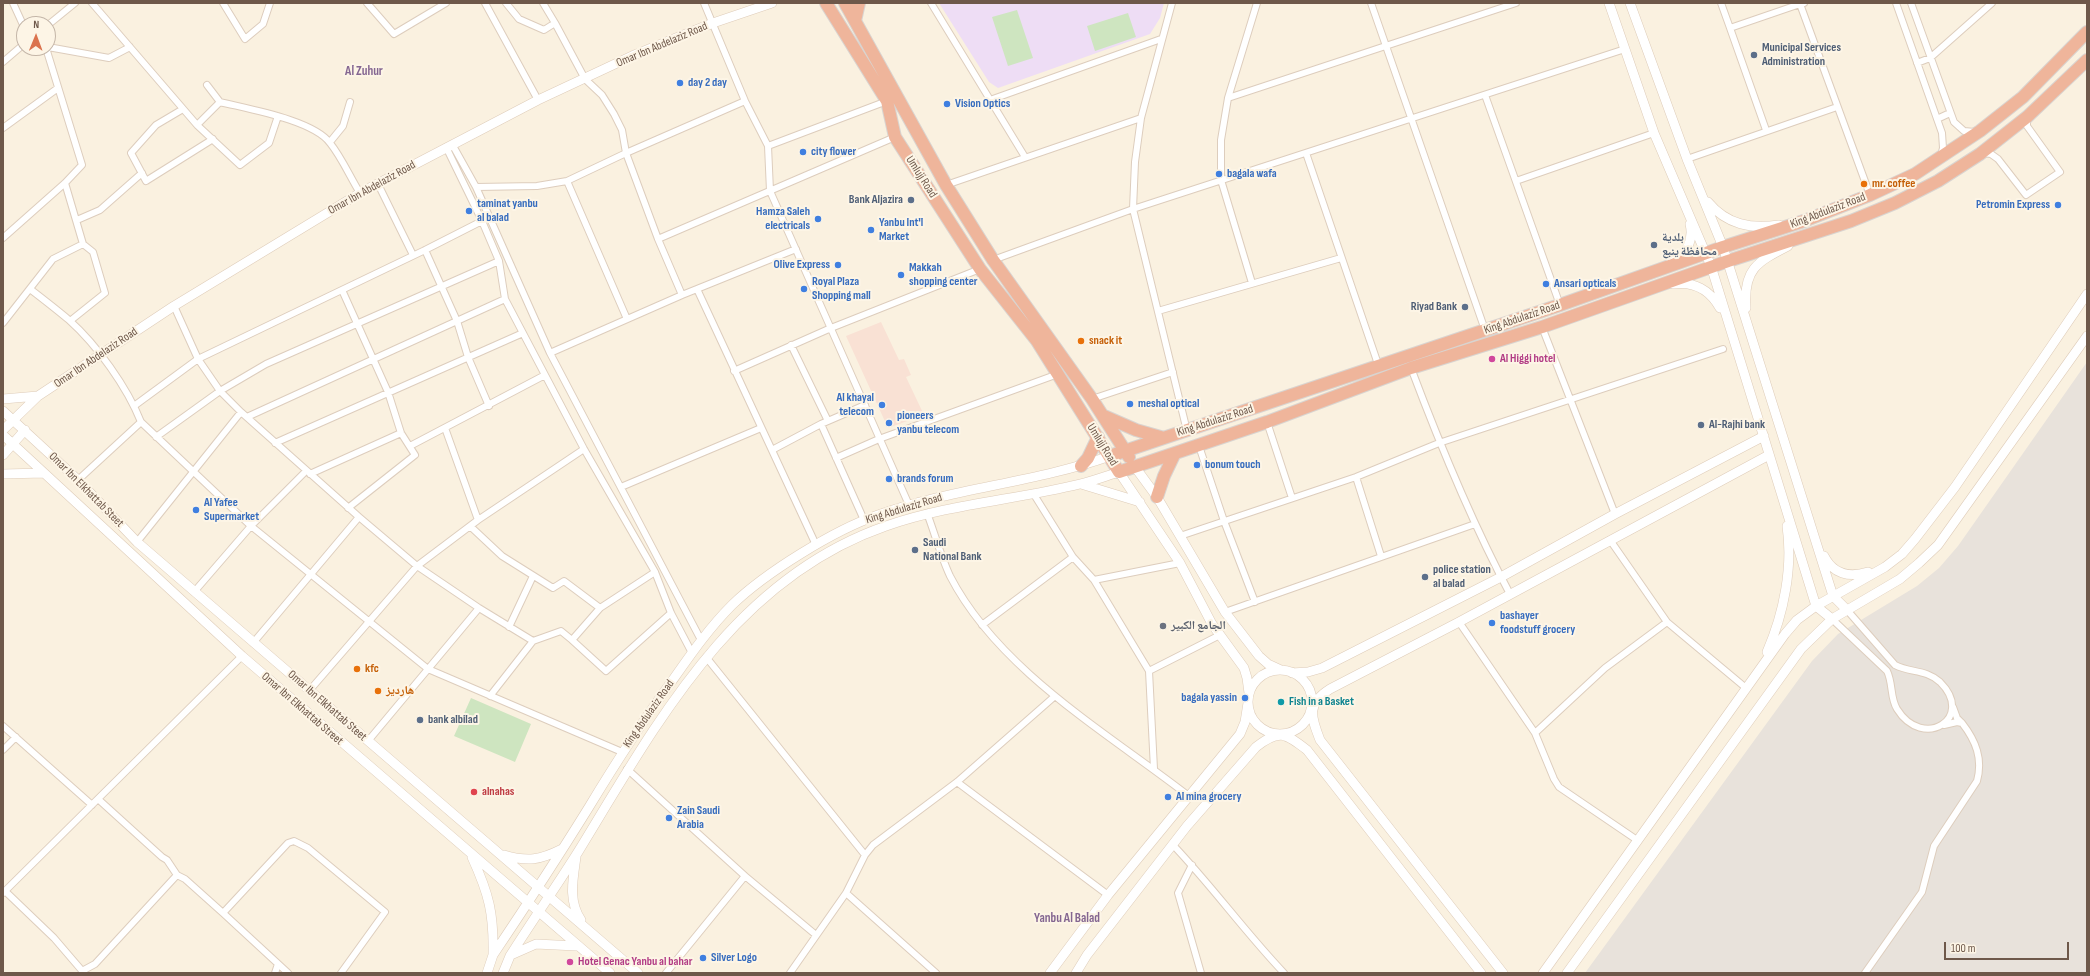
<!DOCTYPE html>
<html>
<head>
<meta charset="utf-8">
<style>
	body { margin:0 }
	#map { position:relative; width:2090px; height:976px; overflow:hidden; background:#faf1e0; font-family:"Sofia Sans Condensed",sans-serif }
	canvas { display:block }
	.frame { position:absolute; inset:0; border:4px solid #6e584a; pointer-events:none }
	.north { position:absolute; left:16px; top:16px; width:40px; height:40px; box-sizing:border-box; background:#fdf5e6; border:1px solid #c4b6a8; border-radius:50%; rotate:1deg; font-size:11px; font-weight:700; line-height:16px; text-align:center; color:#6e584a }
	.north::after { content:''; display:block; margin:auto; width:14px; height:18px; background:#db734e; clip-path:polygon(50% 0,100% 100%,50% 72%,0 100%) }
	.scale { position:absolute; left:1944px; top:942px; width:125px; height:18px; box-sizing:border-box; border:2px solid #6e584a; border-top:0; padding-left:5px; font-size:12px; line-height:14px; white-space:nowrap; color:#6e584a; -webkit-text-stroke:3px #fdf5e6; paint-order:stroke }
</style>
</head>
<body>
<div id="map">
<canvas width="2090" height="976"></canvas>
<div class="frame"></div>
<div class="north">N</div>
<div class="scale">100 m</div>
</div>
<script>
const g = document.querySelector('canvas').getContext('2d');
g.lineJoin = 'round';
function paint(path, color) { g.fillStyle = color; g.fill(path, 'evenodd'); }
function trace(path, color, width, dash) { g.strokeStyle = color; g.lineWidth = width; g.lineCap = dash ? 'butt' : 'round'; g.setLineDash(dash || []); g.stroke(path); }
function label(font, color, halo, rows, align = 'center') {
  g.font = font + ' "Sofia Sans Condensed","Noto Naskh Arabic",sans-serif'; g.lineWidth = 4; g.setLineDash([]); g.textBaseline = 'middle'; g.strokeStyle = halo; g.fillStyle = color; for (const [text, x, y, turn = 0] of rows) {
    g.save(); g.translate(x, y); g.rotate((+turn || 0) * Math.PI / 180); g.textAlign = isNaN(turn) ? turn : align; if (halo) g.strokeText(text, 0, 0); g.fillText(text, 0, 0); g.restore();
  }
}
paint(new Path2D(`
	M881 322 899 360 904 359 911 375 906 377 924 415 888 428 846 336Z`), '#f9e1d4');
paint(new Path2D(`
	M2087 362V973H1585L1812 661 1838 634 1917 586 1939 568 1958 546Z`), '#e8e2db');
paint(new Path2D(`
	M939 3H1164L1160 18 1150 34 998 88 989 82Z`), '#eeddf5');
paint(new Path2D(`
	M1017 10 1033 58 1008 66 992 17Z
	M1128 13 1136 37 1095 51 1087 26Z
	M471 698 531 724 515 762 454 736Z`), '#cee5c0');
const street = new Path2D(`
	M13 3 24 27
	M92 3 197 125 240 165 269 143 278 116
	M223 3 245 39 263 24 270 3
	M367 3 394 34 446 3
	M485 3 538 100
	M506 3 519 19 544 30 555 23 585 79 602 95 614 114 622 130 626 153 567 181 627 319
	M543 3 555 23
	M704 3 745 101 768 146 770 191 909 505
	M931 3 1025 157
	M1172 3 1141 118 1135 162 1133 209 1187 431
	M1371 3 1485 330
	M1721 3 1730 28
	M1804 3 1800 4 1870 195
	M1896 3 1942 133 1943 148 1941 155
	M1911 3 1954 122 1964 131 1975 132
	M48 25 75 3
	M48 47 109 58 130 47
	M3 62 24 44
	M1917 63 1930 58 1992 3
	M207 85 220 102C248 109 313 120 330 143 342 158 350 177 360 193
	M1485 95 1560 305
	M1228 98 1516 3
	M990 100 1161 39
	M183 109 156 125 131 153 146 181 213 139
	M1937 119 1950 113
	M197 125 220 102
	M3 128 58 88
	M1766 130 1730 28 1800 4
	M330 142 343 126 350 102
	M452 144 476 187 550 353 701 640
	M768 146 887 101
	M446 147 482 221 499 261 505 299 584 449 655 572 671 613 692 653
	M1306 153 1379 367
	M1983 153 1991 154 1998 159 2026 195 2060 172 2027 126V117
	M1687 159 1837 107
	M1516 181 1654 133
	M65 183 83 244 93 252 105 293 70 321
	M378 184 413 255
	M946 185 1141 118
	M476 187 537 186 567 181
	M77 220 100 210 142 173
	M3 238 65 183 82 165 46 48
	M658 239 895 137
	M425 250 457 321 468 357 489 406
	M993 260 1133 209 1625 49
	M1252 283 1221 180V140L1228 98 1257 3
	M30 289C43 299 56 309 69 320 97 345 127 387 141 422L251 526 428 669 622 752
	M697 289 816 545
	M342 290 388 392 401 433 415 455 348 508
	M682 295 658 239 626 153 745 101
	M174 306 198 359 220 391 241 412 359 517 417 566 479 608 533 641
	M1158 311 1341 258
	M3 323 53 259 83 244
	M1542 327 1615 514
	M791 345 828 421
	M550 353 682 295 796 249
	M1411 368C1440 445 1471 521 1510 594
	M734 371 831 328 980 269
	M1092 399 1173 372
	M134 406 198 359 425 250 482 221
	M247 417 505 299
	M1267 422 1292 498
	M821 424 864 520
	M445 428 478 520
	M156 437 220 391 266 364 499 261
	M275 443 523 333
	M410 446 545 375
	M1199 446 1224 521 1255 602
	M772 450 821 424 865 405
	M836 458 879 439 1058 374
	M310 474 401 433
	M1356 477 1381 556
	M78 480 141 422
	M621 487 761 428
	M1033 493 1073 557
	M927 513C935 534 941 557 950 576 999 671 1108 733 1190 797
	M470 526 502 556 553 588 564 581 600 608
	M1180 536 1356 477 1439 443 1723 349
	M1610 540 1667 622 1746 688
	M137 542 241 412
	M655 572 600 608 572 640 606 671 671 613
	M1094 580 1149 671
	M194 592 251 526 306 471
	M1225 612 1475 524
	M1832 619 1887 671C1893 683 1890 698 1897 709 1923 751 1976 718 1940 682 1926 669 1910 673 1895 665L1847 610
	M1459 622 1535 733 1554 779 1559 787 1637 840
	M982 625 1073 557 1094 580 1180 563
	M509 627 533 576
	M253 643 359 517
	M706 657 865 855
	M309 691 417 566 478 520 584 449
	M490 696 533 641 561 631 572 640
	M1944 725 1957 722 1962 723 1957 718 1953 707
	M3 726 92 805
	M1535 733 1605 668 1667 622
	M368 741 479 608
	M3 750 16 737
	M627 769 745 876 816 935
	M1154 769 1149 671 1220 635
	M957 782 1108 895
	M98 799 162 857 167 860 177 875 185 879 223 913 288 973
	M1173 845C1212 886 1245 932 1284 973
	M1192 865 1178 893 1201 973
	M5 891 54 938 84 973
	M3 893 242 656
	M846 893 936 973
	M223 913 288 843 294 841 308 848 385 912 341 973
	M82 971 95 964 177 875
	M275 973 278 964
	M666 973 745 876
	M790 973 846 893 865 855 873 845 957 782 1055 696
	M1865 973 1922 892 1934 846 1977 781C1983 759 1976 741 1962 723`);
const secondary = new Path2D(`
	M1609 3 1654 133 1711 266 1816 606 1832 619
	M1630 3 1687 159 1723 247 1833 596 1847 610
	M1708 202C1727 225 1751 229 1779 225
	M1671 263C1686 256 1694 240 1690 224
	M1673 284C1694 281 1710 290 1720 308
	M1746 308C1743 269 1757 262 1788 246
	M3 399 38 396
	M3 411 78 480 137 542 638 973
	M3 430 38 396 174 306 360 193 538 100 632 56 713 23 772 3
	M3 435 242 656 610 973
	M3 455 25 430
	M1135 467 1157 497 1225 612 1259 656 1268 664 1281 670
	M3 474 44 473
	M1081 484 1140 502
	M1824 556C1833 574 1849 578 1868 572
	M1767 652C1784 613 1793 567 1787 526
	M1248 702a32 32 0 1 1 64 0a32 32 0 1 1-64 0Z
	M1292 673 1308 672 1322 668 1501 577 1615 514 1764 436
	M504 855C528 862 540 860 562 849
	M472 857C489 894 494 914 493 955
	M576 857C573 879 568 901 581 920
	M511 955 536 944 576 946
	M487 973 493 955C526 906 558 857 589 807 615 764 642 722 672 681 691 654 709 628 732 605 765 573 834 530 878 515 953 488 1034 483 1110 456
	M503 973 510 956C532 921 556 887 578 852 657 723 733 579 886 526 949 504 1015 500 1080 484 1093 481 1106 476 1119 472L1180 563 1212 624 1244 668 1247 678 1249 693
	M1050 973 1108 895 1240 734 1245 722 1248 703
	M1076 973 1087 955 1187 826 1256 747C1279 729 1285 733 1307 750L1481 973
	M1503 973 1320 740C1311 717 1306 704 1330 689L1459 622 1769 455
	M1543 973 1785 634 1797 620 1816 606 1885 567 1902 554 1915 539 1955 487 2087 294
	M1567 973 1801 649 1832 619 1900 579 1919 563 1938 545 2087 336`);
const highway = new Path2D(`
	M826 3 887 101 895 137 980 269 1037 341 1119 472 1267 422 1411 368 1542 327 1728 261 1851 221 1895 203 1938 181 1980 154 2027 117 2087 60
	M845 3 946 185 993 260 1092 399 1129 457
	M855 21 859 3
	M1104 416 1136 430 1164 438
	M1110 456 1560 305 1723 247 1804 221 1870 195 1915 174 1980 131 2023 97 2087 32
	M1081 466 1088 458 1098 437
	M1157 497 1164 476 1175 453`);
trace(street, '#ddcdbd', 8);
trace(secondary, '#deccb9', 10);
trace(highway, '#d9d4d0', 14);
trace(street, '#fff', 6);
trace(secondary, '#fff', 9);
trace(highway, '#efb59b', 12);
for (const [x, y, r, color] of [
	[1754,55,4,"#5c6f8a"],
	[680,83,4,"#3f7fe0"],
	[947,104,4,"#3f7fe0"],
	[803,152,4,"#3f7fe0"],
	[1219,174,4,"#3f7fe0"],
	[1864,184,4,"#e8710a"],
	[911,200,4,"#5c6f8a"],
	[2058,205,4,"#3f7fe0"],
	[469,211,4,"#3f7fe0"],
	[818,219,4,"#3f7fe0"],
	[871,230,4,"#3f7fe0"],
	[1654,245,4,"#5c6f8a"],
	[838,265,4,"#3f7fe0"],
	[901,275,4,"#3f7fe0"],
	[1546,284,4,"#3f7fe0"],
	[804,289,4,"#3f7fe0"],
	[1465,307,4,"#5c6f8a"],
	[1081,341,4,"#e8710a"],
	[1492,359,4,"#d1479c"],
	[1130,404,4,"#3f7fe0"],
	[882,405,4,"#3f7fe0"],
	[889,423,4,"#3f7fe0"],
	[1701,425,4,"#5c6f8a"],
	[1197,465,4,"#3f7fe0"],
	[889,479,4,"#3f7fe0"],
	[196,510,4,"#3f7fe0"],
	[915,550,4,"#5c6f8a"],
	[1425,577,4,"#5c6f8a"],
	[1492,623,4,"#3f7fe0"],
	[1163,626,4,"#6b7280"],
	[357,669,4,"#e8710a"],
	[378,691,4,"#e8710a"],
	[1245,698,4,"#3f7fe0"],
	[1281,702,4,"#0f9aa8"],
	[420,720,4,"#5c6f8a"],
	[474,792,4,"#e0444e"],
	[1168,797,4,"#3f7fe0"],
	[669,818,4,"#3f7fe0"],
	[703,958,4,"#3f7fe0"],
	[570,962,4,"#d1479c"]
]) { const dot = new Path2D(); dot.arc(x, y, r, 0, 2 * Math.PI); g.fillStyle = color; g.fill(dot); trace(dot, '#fdf5e6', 1.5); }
label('12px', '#6e584a', '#fdf5e6', [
	["Omar Ibn Abdelaziz Road",662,45,-23],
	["Umlujj Road",921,177,57],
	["Omar Ibn Abdelaziz Road",372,188,-29],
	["King Abdulaziz Road",1828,211,-21],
	["King Abdulaziz Road",1522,318,-19],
	["Omar Ibn Abdelaziz Road",96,358,-34],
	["King Abdulaziz Road",1215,421,-18],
	["Umlujj Road",1102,445,58],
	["Omar Ibn Elkhattab Steet",86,490,45],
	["King Abdulaziz Road",904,509,-17],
	["Omar Ibn Elkhattab Steet",327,706,41],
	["Omar Ibn Elkhattab Street",302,709,41],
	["King Abdulaziz Road",649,714,-55]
]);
label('bold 12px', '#4e5e75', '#fdf5e6', [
	["Municipal Services",1762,48],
	["Administration",1762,62],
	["Bank Aljazira",903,200,"right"],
	["بلدية",1662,238],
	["محافظة ينبع",1662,252],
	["Riyad Bank",1457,307,"right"],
	["Al-Rajhi bank",1709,425],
	["Saudi",923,543],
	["National Bank",923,557],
	["police station",1433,570],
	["al balad",1433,584],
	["bank albilad",428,720]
], 'left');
label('bold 12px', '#366cbe', '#fdf5e6', [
	["day 2 day",688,83],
	["Vision Optics",955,104],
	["city flower",811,152],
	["bagala wafa",1227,174],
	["taminat yanbu",477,204],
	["al balad",477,218],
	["Petromin Express",2050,205,"right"],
	["Hamza Saleh",810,212,"right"],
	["electricals",810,226,"right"],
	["Yanbu Int'l",879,223],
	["Market",879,237],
	["Olive Express",830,265,"right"],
	["Makkah",909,268],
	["shopping center",909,282],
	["Royal Plaza",812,282],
	["Shopping mall",812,296],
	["Ansari opticals",1554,284],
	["Al khayal",874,398,"right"],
	["telecom",874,412,"right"],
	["meshal optical",1138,404],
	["pioneers",897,416],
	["yanbu telecom",897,430],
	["bonum touch",1205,465],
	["brands forum",897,479],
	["Al Yafee",204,503],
	["Supermarket",204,517],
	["bashayer",1500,616],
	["foodstuff grocery",1500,630],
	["bagala yassin",1237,698,"right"],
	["Al mina grocery",1176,797],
	["Zain Saudi",677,811],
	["Arabia",677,825],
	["Silver Logo",711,958]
], 'left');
label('bold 12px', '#c56008', '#fdf5e6', [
	["mr. coffee",1872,184],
	["snack it",1089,341],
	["kfc",365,669],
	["هارديز",386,691]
], 'left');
label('bold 12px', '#b23c85', '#fdf5e6', [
	["Al Higgi hotel",1500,359],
	["Hotel Genac Yanbu al bahar",578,962]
], 'left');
label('bold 12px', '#5b616d', '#fdf5e6', [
	["الجامع الكبير",1171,626]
], 'left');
label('bold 12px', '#0d838f', '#fdf5e6', [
	["Fish in a Basket",1289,702]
], 'left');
label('bold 12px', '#be3a42', '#fdf5e6', [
	["alnahas",482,792]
], 'left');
label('bold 13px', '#846691', '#fdf5e6', [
	["Al Zuhur",364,72],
	["Yanbu Al Balad",1067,919]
]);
</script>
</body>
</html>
